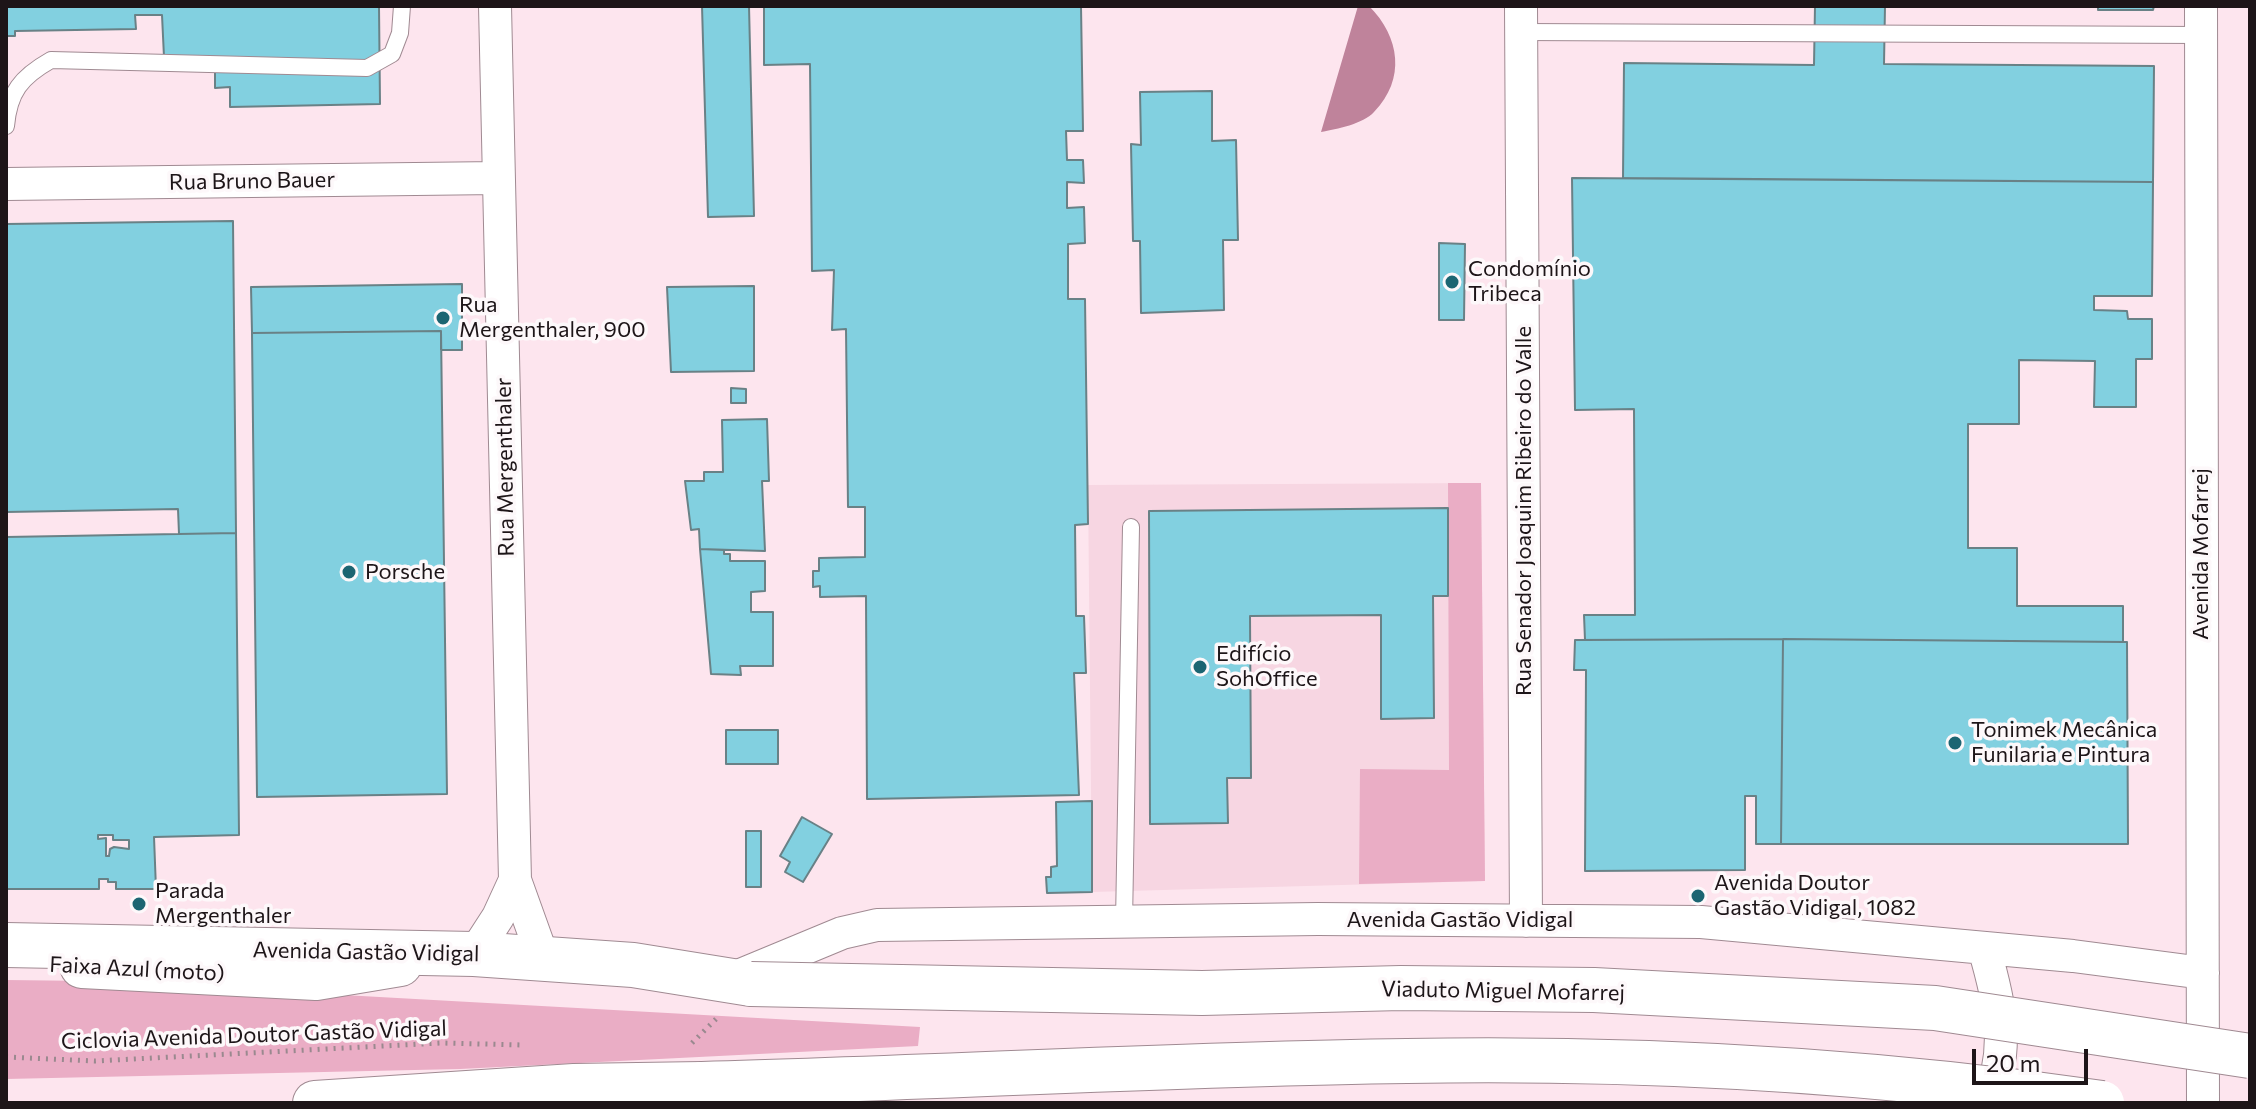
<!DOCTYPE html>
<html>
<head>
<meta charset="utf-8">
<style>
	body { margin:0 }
	#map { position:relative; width:2256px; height:1109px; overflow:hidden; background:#fde5ee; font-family:Commissioner,sans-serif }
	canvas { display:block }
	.frame { position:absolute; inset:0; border:8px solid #1d1518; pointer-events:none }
	.scale { position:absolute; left:1972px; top:1049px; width:116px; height:36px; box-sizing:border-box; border:4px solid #1d1518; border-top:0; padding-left:10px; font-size:24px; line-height:28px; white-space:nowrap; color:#1d1518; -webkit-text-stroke:6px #fdf8fa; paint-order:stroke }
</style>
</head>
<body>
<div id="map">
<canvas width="2256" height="1109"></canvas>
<div class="frame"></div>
<div class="scale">20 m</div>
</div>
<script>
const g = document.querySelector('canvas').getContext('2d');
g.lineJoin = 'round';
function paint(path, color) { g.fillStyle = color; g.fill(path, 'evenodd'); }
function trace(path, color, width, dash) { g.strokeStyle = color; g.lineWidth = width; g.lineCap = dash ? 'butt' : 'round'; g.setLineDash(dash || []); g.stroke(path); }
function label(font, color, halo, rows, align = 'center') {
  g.font = font + ' Commissioner,sans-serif'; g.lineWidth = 7; g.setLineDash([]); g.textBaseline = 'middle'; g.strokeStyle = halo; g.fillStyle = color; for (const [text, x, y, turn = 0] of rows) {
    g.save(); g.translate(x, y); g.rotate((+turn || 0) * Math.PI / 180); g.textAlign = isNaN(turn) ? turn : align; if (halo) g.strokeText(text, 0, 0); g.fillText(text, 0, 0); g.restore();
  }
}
paint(new Path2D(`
	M1481 483 1485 881 1092 892 1088 485Z`), '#f7d6e2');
paint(new Path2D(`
	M1448 483H1481L1485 881 1359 884 1360 769 1449 770Z
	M6 980 91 981 920 1027 918 1046 460 1069 6 1079Z`), '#eaadc5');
paint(new Path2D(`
	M1358 6H1369C1400 37 1406 79 1374 112 1363 124 1337 129 1321 132Z`), '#bf839b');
const building = new Path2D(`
	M6 6H379L380 104 230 107V87L215 88V57H164L162 15H135L136 29 15 31V36H6Z
	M702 6H749L754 216 708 217Z
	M764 6H1081L1083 131H1066L1067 160H1083L1084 183 1067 182V208L1084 207 1085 243 1068 244V299H1085L1088 524 1075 525 1076 616H1084L1086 673H1074L1079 795 867 799 866 596 820 597V586L813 587V571H819V558L865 557V507H848L846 329 832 330 834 270 812 271 810 64 764 65Z
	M1815 6H1885L1884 64 2154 66 2153 182 1623 178 1624 63 1814 65Z
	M2098 6H2154L2153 10H2098Z
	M1212 91V141L1236 140 1238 240H1223L1224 310 1141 313 1140 241H1133L1131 144 1141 145 1140 92Z
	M1572 178 2153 182 2152 296H2094V310L2127 311 2128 319H2152V359H2136V407H2094L2095 361 2019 360V424H1968V548H2017V606H2123V642L1783 639 1585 640 1584 615H1635L1634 409 1575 410Z
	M233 221 236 533 179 534 178 509 6 512V224Z
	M1439 243 1465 244 1464 320H1439Z
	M462 284V350H441V331L252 333 251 287Z
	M754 286V371L671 372 667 287Z
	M441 331 447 794 257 797 252 333Z
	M731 388 746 389V403H731Z
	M767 419 769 481H762L765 551 700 549 699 529 691 530 685 481H704V472H723L722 420Z
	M1448 508V596H1433L1434 718 1381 719V615L1250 616 1251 778H1227L1228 823 1150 824 1149 511Z
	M236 533 239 835 154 837 156 889H116V882H108V879H99V889H6V537ZM98 835H113V840H129V849L114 847 110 849 109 856H106V838L98 839Z
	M700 549 724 550V554H730V561H765V591L751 592V612H773V666H740L741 675 711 674Z
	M1783 639 1781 844H1756V796H1745V870L1585 871 1586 670H1574L1575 640Z
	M1783 639 2127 642 2128 844H1781Z
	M726 730H778V764H726Z
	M1092 801V892L1047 893 1046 877H1051V867L1057 866 1056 802Z
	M802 817 832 834 803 882 785 872 790 862 780 856Z
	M746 831H761V887H746Z`);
paint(building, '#82d0e0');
trace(building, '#698186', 2);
const lane = new Path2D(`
	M1521 32 2201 35
	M6 126C9 92 21 77 51 60L367 68 392 54 400 33 402 6
	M1124 922 1131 527`);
const street = new Path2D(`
	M495 6 515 880 543 958
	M1521 6 1526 921
	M2201 6 2203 1103
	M6 184 497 178
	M1984 948C2000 1003 2011 1049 1987 1103
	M474 954 498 917 515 880
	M731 979 842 933 877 925 1318 919 1701 922 2073 956 2203 973`);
const secondary = new Path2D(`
	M82 966 316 978 400 964`);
const highway = new Path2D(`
	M6 945 474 954 633 965 751 984
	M315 1103 574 1086 702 1084`);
trace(lane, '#a08a92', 18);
trace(street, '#a08a92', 34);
trace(secondary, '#a08a92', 46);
trace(highway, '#a08a92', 46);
trace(new Path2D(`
	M692 1043 716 1019
	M6 1057 95 1061 441 1043 524 1045`), '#9a898f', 5, [2, 6]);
trace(lane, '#fff', 16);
trace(street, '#fff', 32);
trace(secondary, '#fff', 44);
trace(highway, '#fff', 44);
const highwayBridge = new Path2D(`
	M751 984 1202 993 1401 988 1594 990 1935 1008 2250 1056
	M702 1084C937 1078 1172 1064 1407 1061 1639 1057 1872 1070 2102 1103`);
trace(highwayBridge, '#a08a92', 46, []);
trace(highwayBridge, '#fff', 44);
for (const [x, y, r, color] of [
	[1452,282,8,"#1c6572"],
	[443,318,8,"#1c6572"],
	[349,572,8,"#1c6572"],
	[1200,667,8,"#1c6572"],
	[1955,743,8,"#1c6572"],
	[1698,896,8,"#1c6572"],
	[139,904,8,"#1c6572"]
]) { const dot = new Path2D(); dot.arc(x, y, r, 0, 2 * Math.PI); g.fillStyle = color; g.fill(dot); trace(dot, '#fdf8fa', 3); }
label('22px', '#1d1518', '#fdf8fa', [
	["Rua Bruno Bauer",252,181,-1],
	["Rua Mergenthaler",505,467,-91],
	["Rua Senador Joaquim Ribeiro do Valle",1524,511,-90],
	["Avenida Mofarrej",2201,554,-90],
	["Avenida Gastão Vidigal",1460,920],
	["Avenida Gastão Vidigal",366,952,1],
	["Faixa Azul (moto)",137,969,3],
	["Viaduto Miguel Mofarrej",1503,991,1],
	["Ciclovia Avenida Doutor Gastão Vidigal",254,1035,-2]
]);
label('22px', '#1d1518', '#fdf8fa', [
	["Condomínio",1468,269],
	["Tribeca",1468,294],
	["Rua",459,305],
	["Mergenthaler, 900",459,330],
	["Porsche",365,572],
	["Edifício",1216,654],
	["SohOffice",1216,679],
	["Tonimek Mecânica",1971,730],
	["Funilaria e Pintura",1971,755],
	["Avenida Doutor",1714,883],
	["Gastão Vidigal, 1082",1714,908],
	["Parada",155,891],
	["Mergenthaler",155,916]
], 'left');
</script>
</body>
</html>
